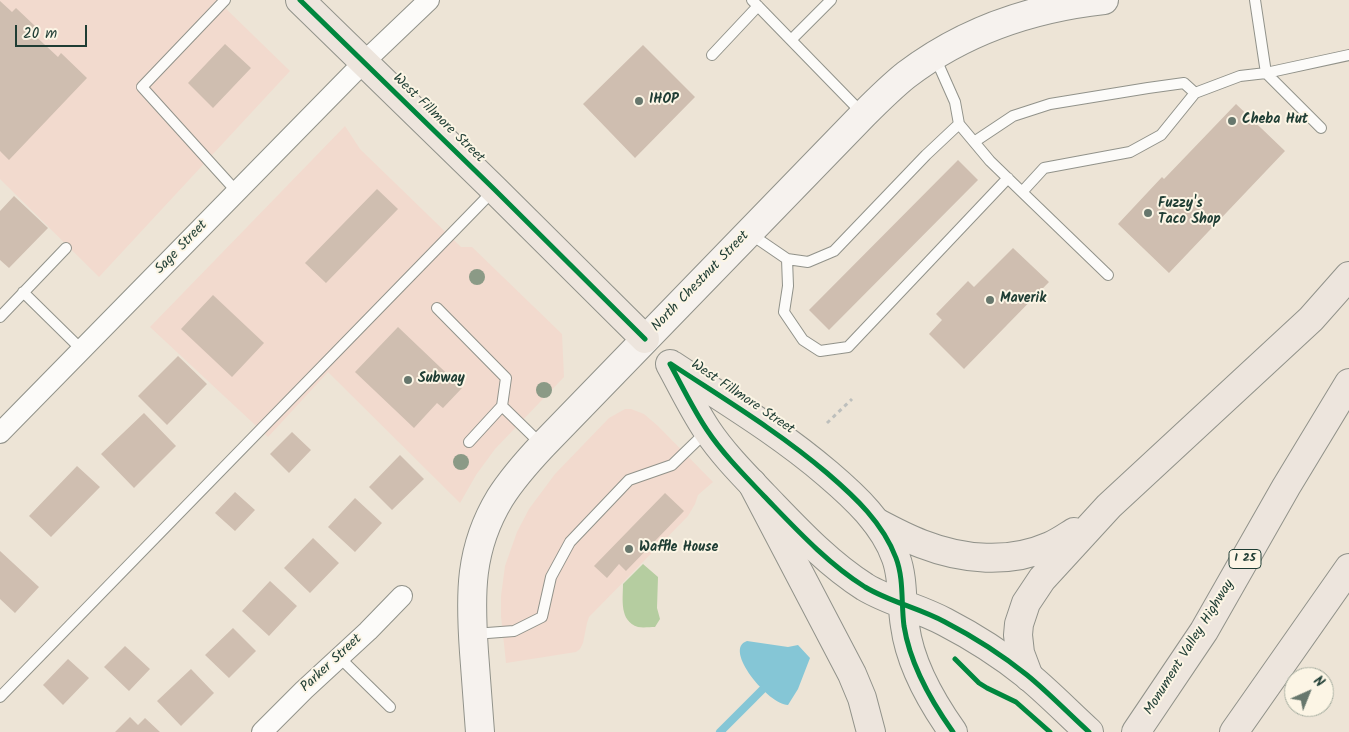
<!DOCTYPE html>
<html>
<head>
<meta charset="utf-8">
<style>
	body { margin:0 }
	#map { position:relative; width:1349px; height:732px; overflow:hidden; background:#ede4d6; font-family:Kalam,sans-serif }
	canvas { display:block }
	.north { position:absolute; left:1284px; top:667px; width:50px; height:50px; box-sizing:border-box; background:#fcf5e5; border:1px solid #a4ab9e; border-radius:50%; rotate:44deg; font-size:14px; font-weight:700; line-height:20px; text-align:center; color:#1f3d34 }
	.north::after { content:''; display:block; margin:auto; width:18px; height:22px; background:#67776d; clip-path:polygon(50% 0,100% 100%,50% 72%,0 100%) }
	.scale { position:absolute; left:15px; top:25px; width:72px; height:22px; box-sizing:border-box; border:2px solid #1f3d34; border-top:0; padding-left:6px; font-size:15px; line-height:18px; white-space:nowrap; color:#1f3d34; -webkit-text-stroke:4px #fcf5e5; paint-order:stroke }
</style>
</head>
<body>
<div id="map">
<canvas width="1349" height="732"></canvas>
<div class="north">N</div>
<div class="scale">20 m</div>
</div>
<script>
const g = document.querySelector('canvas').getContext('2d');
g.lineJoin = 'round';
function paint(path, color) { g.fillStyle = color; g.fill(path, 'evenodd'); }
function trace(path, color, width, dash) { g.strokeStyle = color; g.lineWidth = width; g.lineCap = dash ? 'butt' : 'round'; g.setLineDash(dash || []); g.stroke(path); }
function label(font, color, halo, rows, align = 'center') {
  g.font = font + ' Kalam,sans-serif'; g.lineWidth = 4; g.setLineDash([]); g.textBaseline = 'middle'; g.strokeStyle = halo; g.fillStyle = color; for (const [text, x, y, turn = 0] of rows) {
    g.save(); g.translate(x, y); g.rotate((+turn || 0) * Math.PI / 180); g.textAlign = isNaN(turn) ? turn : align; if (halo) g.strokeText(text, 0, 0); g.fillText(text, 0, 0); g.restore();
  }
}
paint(new Path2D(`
	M0 0H217L290 71 99 277 0 179Z
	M345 126 360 149 461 247H472L562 334 564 377 495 449 476 475 460 503 328 372 268 437 150 327Z
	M625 409H631L644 414 658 426 713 482 698 495 695 504 688 516 589 617 587 623 583 643 580 649 576 652 506 663 501 616V596L505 566 517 532 529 509 555 474 609 418Z`), '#f2dace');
paint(new Path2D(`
	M643 564 658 577 657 608 660 619 655 627C650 627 643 628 638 627 619 621 623 599 623 584Z`), '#b5cda0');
paint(new Path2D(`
	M747 641 788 647 798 645 810 658 798 689 788 705C769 705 722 649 747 641Z`), '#85c6d6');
trace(new Path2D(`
	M720 732 762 690`), '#85c6d6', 8);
paint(new Path2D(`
	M0 1 12 12 16 8 35 26 30 31 58 57 61 53 87 78 9 160 0 151Z
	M225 44 251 68 213 108 188 83Z
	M643 45 695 97 635 158 583 104Z
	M1236 104 1285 151 1169 273 1118 224 1162 177 1164 179Z
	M958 160 978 180 829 330 809 310Z
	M377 189 398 209 326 283 305 263Z
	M14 196 48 228 9 268 0 260V211Z
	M1013 248 1049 282 964 369 929 334 942 320 936 314 968 281 974 287Z
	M213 295 264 343 232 377 181 329Z
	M398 327 462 388 443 408 437 403 414 428 355 372Z
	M178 356 207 384 167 425 138 396Z
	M144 413 176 446 134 488 101 454Z
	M292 432 311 450 289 473 270 454Z
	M400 455 424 479 392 510 369 487Z
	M77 466 100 487 51 537 29 516Z
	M235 492 255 510 235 531 215 513Z
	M665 493 684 511 626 571 619 564 607 578 594 566Z
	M355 498 382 523 355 552 328 527Z
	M313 538 339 563 310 593 284 568Z
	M0 551 39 587 15 613 0 599Z
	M270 581 297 606 269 636 242 611Z
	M233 628 256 651 229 678 205 655Z
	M125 646 150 669 129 691 104 667Z
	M68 659 89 678 63 705 43 685Z
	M191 669 214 693 181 726 157 701Z
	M130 717 138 725 145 718 160 732H115Z`), '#cfbeb0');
const lane = new Path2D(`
	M225 0 142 87 237 192
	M752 0 863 114
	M791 40 831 0
	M712 55 758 6
	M1266 73 1349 55
	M1266 73 1321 128
	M959 124 990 161 1022 192 1044 168 1130 152 1161 135 1195 93 1240 76 1266 73 1255 0
	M974 142 1013 116 1050 104 1148 88 1184 83 1195 93
	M1022 192 1108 275
	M749 233 787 259 808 262 834 251 926 155 959 124 955 102 935 57
	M787 259 788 286 784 312 803 340 820 351 848 347 1008 178
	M23 292 82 350
	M437 308 506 378 502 406 541 444
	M0 317 66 248
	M469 442 502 406
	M474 634 514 631 542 617 551 577 570 542 629 480 672 465 707 431
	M339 657 390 707
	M0 697 493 191`);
const street = new Path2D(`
	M0 433 364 62 429 0
	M262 732 304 690 368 631 402 596`);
const secondary = new Path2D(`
	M480 732C478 705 476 679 474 652 470 595 469 549 500 498 512 479 527 462 543 445L864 114C877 101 891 87 906 75 965 30 1031 8 1104 0`);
const primary = new Path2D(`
	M300 0 494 189 645 339
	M670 364C682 386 693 409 707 430 723 454 744 475 764 496 795 528 827 563 865 587 890 602 919 608 945 622 974 637 1002 655 1027 675 1049 693 1068 713 1089 732
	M672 365C725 400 779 432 828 474 855 497 884 524 896 558 904 580 901 604 905 626 910 664 931 701 953 732`);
const highway = new Path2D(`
	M752 483 852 674 862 698 871 732
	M876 522C891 530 906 538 922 544 963 560 1009 564 1050 546 1059 542 1066 537 1074 532
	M1029 677 1020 653 1018 635 1019 624 1026 603 1042 579 1109 506 1311 319 1349 276
	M1136 732 1204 631 1286 487 1349 383
	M1234 732 1349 568`);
trace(lane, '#91928a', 12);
trace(street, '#91928a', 22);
trace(secondary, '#91928a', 30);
trace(primary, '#91928a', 30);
trace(highway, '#91928a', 30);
trace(new Path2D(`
	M827 423 852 399`), '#bdbfbc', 3, [4, 4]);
trace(lane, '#fcfbf9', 10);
trace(street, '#fcfbf9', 20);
trace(secondary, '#f6f2ee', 28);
trace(primary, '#ede5dd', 28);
trace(highway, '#ede5dd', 28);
trace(new Path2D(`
	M300 0 494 189 645 339
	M670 364C682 386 693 409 707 430 723 454 744 475 764 496 795 528 827 563 865 587 890 602 919 608 945 622 974 637 1002 655 1027 675 1049 693 1068 713 1089 732
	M671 364C724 399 779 432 827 473 855 497 883 523 896 558 904 579 901 603 904 626 910 664 931 701 953 732
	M955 659 979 683 987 688 1016 702 1050 732`), '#00873e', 5);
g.fillStyle = '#8b9a86';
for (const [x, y] of [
	[477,277],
	[544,390],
	[461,462]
]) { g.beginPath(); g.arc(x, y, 8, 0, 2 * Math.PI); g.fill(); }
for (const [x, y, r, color] of [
	[639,101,5,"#67776d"],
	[1232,121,5,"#67776d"],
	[1148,213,5,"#67776d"],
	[990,300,5,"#67776d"],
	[408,380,5,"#67776d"],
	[629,549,5,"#67776d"]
]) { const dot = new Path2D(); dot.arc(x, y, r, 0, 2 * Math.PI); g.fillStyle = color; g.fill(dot); trace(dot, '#fcf5e5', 2); }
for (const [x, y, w] of [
	[1245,559,32]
]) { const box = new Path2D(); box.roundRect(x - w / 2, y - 9.5, w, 19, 4); g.fillStyle = '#fcf5e5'; g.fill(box); trace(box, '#1f3d34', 1); }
label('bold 12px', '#1f3d34', null, [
	["I 25",1245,559]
]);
label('bold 14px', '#1f3d34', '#fcf5e5', [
	["IHOP",649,101],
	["Cheba Hut",1242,121],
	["Fuzzy's",1158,205],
	["Taco Shop",1158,221],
	["Maverik",1000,300],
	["Subway",418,380],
	["Waffle House",639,549]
], 'left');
label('14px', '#1f3d34', '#fcf5e5', [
	["West Fillmore Street",438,119,44],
	["Sage Street",182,248,-46],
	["North Chestnut Street",701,282,-46],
	["West Fillmore Street",742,398,34],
	["Monument Valley Highway",1190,648,-58],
	["Parker Street",332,664,-43]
]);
</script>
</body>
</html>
